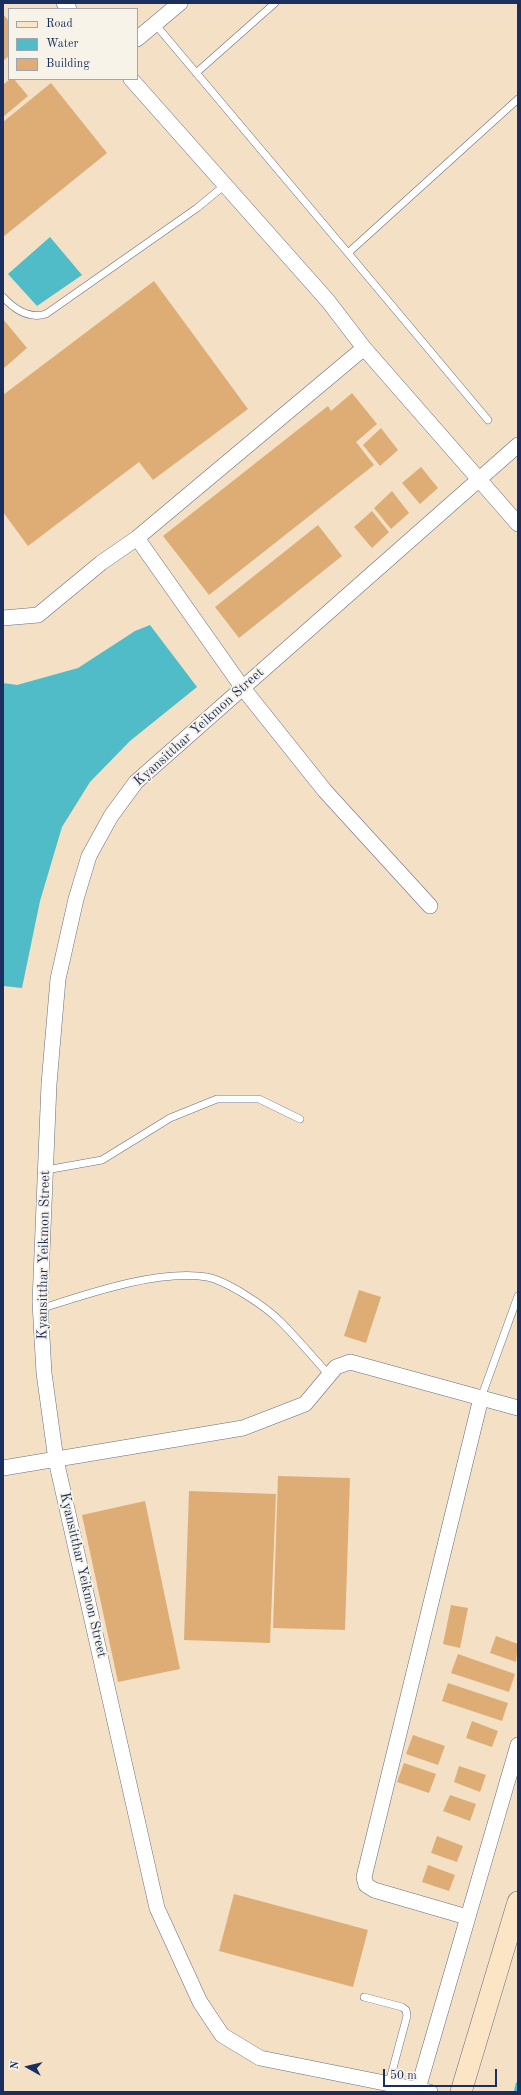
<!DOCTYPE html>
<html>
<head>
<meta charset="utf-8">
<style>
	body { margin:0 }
	#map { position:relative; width:521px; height:2095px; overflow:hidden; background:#f3e0c5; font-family:"Old Standard TT",serif }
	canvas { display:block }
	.frame { position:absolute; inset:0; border:4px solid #1b2f5e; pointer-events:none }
	.legend { position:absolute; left:8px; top:8px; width:130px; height:72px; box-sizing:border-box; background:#f7f3e8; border:1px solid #9fa5b1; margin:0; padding:5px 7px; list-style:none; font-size:12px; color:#1b2f5e }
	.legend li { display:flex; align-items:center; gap:8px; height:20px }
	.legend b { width:20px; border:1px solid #9fa5b1 }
	.north { position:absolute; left:8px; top:2047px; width:40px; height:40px; -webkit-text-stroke:3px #f7f3e8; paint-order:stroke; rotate:278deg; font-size:11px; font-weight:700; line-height:16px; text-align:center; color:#1b2f5e }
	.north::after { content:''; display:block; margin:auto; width:14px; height:18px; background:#1b2f5e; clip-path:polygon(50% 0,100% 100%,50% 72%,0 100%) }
	.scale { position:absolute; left:383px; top:2069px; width:114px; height:18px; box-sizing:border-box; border:2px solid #1b2f5e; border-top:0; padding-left:5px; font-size:12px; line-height:14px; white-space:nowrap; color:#1b2f5e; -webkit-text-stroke:3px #f7f3e8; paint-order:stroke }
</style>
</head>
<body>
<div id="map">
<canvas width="521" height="2095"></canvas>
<div class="frame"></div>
<ul class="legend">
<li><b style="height:5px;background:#fce5c4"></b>Road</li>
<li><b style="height:11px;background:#4fbcc8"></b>Water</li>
<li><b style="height:11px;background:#dead75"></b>Building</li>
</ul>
<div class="north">N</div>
<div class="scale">50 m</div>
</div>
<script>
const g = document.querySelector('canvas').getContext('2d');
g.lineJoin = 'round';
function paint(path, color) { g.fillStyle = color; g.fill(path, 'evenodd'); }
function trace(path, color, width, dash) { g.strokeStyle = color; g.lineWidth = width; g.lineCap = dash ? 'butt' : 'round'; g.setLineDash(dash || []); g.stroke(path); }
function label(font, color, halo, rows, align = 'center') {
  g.font = font + ' "Old Standard TT",serif'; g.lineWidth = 3.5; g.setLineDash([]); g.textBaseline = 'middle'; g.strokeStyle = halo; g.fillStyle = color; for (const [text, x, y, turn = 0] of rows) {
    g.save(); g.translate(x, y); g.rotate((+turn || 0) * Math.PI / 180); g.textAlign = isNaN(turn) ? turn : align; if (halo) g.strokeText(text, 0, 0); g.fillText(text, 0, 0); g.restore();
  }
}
paint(new Path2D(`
	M50 237 82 275 37 306 8 274Z
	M150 625 197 687 130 741 90 782 62 827 40 901 22 988 3 986V683L17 685 78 668 135 631Z`), '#4fbcc8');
trace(new Path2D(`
	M516 2092 518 2084`), '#4fbcc8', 4.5);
paint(new Path2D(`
	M3 14 9 21V56L3 61Z
	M10 79H14L28 96 3 117V85Z
	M51 83 107 153 3 237V122Z
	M154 281 248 409 153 480 139 462 28 546 3 512V395Z
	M3 319 27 348 3 369Z
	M352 393 377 424 356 442 374 465 209 595 163 536 328 406 331 411Z
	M381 428 398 450 380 466 363 445Z
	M421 467 438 488 420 504 402 483Z
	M392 491 409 513 391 529 374 508Z
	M372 511 389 532 372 548 354 527Z
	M318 525 342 556 239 638 215 607Z
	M359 1290 381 1297 366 1343 344 1336Z
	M278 1476 350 1478 345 1630 273 1628Z
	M189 1491 276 1494 270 1643 184 1640Z
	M145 1501 180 1669 118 1682 82 1515Z
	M451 1605 468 1608 460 1648 443 1644Z
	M496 1636 518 1644 516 1662 490 1653Z
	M458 1654 515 1674 509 1692 451 1673Z
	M448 1683 508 1703 502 1721 442 1701Z
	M472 1721 498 1731 492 1747 466 1738Z
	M413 1735 445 1746 438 1765 406 1754Z
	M404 1763 436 1774 429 1793 397 1782Z
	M459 1766 486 1775 480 1792 454 1782Z
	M450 1795 476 1804 470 1821 443 1811Z
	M437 1836 463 1846 457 1862 431 1853Z
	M428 1865 455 1875 449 1891 422 1882Z
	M234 1894 368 1930 353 1987 219 1951Z`), '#dead75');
const lane = new Path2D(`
	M155 24 348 253 518 99
	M196 73 275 3
	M348 253 488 420
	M3 297C14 309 29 319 46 314L197 208 225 185
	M46 1170 102 1160 170 1118 217 1099H259L300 1119
	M40 1309C87 1294 158 1269 207 1277 227 1281 265 1306 280 1321 297 1338 313 1357 329 1375
	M481 1398 518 1296
	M364 1997 402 2007 406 2010 407 2016 389 2083`);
const street = new Path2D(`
	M64 3 69 9
	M137 39 180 3
	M131 79 328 301 364 348 518 524
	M137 538 242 687 325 791 430 906
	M3 618 38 615 101 563 137 538 364 348
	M3 1468 243 1428 305 1404 336 1367 350 1362 518 1408
	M467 1917 374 1890 366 1885 364 1877 481 1398
	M418 2089 518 1745
	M430 2092 260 2058 222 2035 200 2002 157 1908 56 1460 44 1373 40 1302 49 1084 58 979 76 899 89 856 111 816 136 782 518 445`);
const secondary = new Path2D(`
	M461 2092 518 1902`);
trace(lane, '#676d82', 8);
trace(street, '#676d82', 16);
trace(secondary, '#676d82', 22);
trace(lane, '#fff', 7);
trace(street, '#fff', 15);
trace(secondary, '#fce5c4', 21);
label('14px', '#1b2f5e', '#f7f3e8', [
	["Kyansitthar Yeikmon Street",199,727,-42],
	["Kyansitthar Yeikmon Street",44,1255,-89],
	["Kyansitthar Yeikmon Street",83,1575,77]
]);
</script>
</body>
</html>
